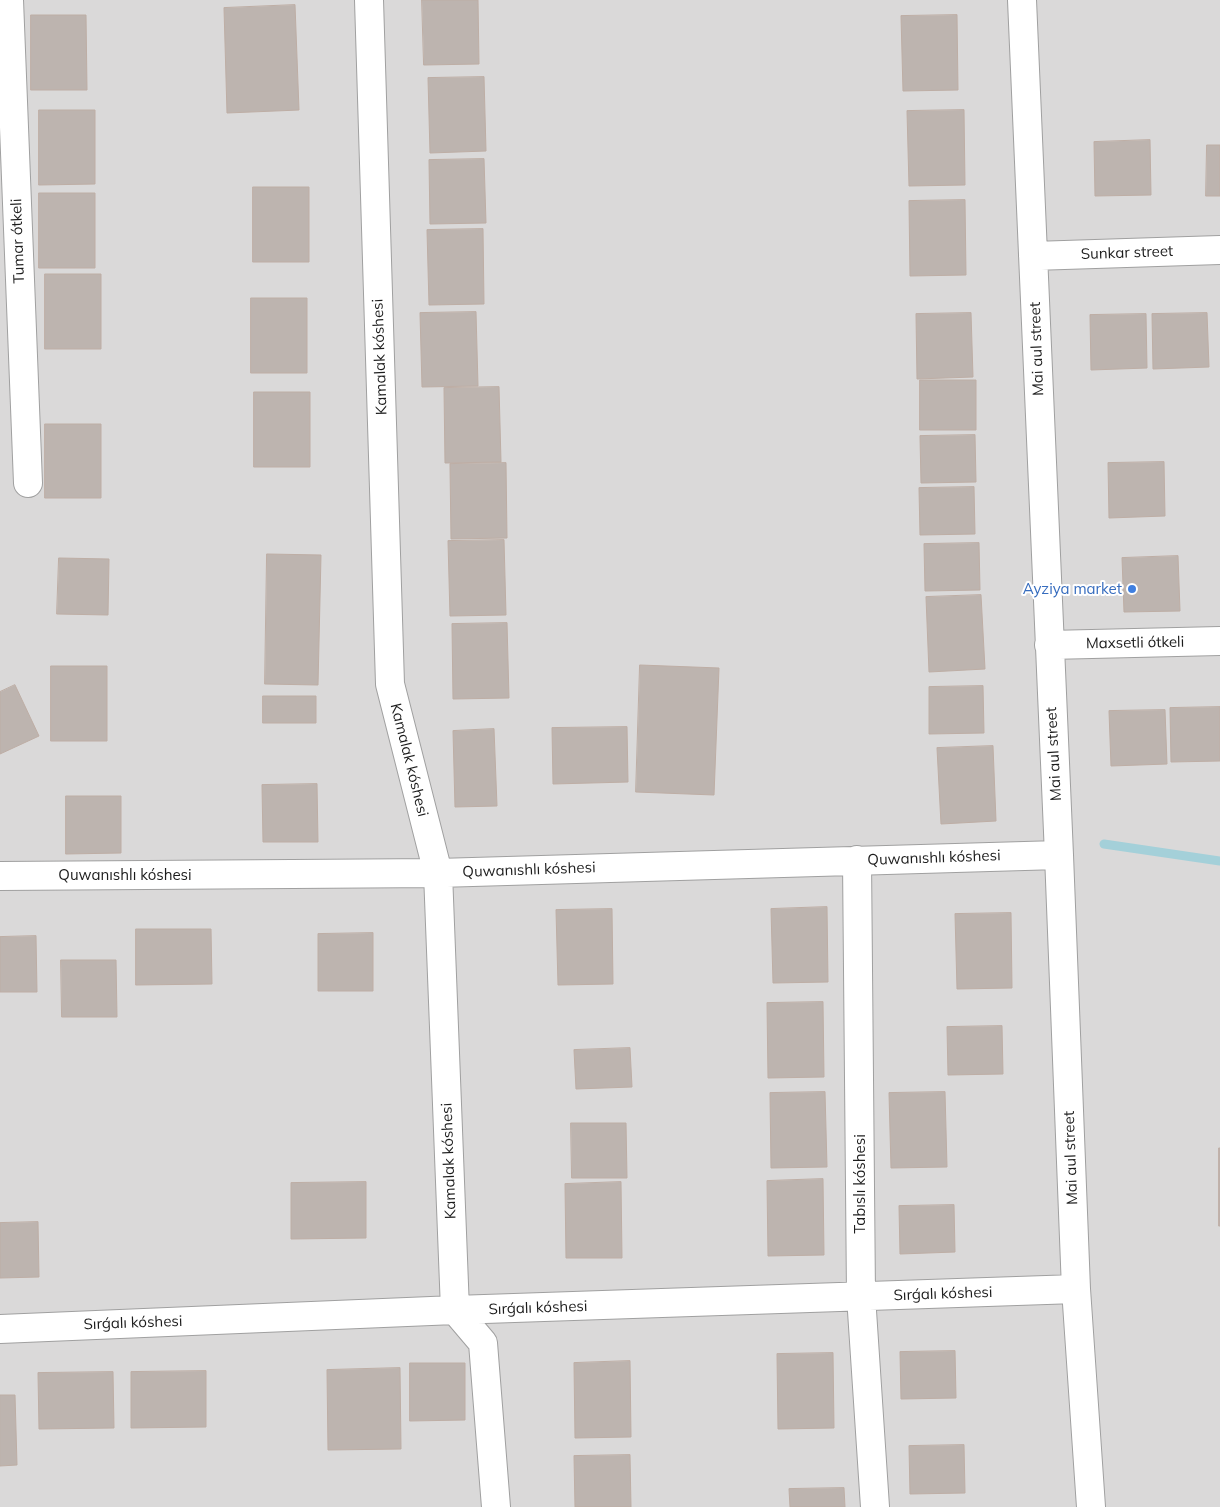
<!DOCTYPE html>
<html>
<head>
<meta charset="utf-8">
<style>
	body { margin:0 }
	canvas { display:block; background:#ede8e2 }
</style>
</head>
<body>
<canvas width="1220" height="1507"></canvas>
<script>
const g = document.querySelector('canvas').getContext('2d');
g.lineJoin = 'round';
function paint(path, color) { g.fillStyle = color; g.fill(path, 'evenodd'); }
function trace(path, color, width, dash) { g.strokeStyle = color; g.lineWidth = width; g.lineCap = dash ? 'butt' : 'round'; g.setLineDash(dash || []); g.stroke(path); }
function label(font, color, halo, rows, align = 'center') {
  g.font = font + ' Mulish,sans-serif'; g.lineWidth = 4; g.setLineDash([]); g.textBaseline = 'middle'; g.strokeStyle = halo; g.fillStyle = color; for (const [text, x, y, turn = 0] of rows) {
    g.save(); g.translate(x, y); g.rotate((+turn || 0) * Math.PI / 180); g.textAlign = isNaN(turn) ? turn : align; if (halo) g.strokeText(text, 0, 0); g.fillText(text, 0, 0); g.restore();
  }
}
paint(new Path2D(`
	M0 0H1220V1507H0Z`), '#dad9d9');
trace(new Path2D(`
	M1104 844 1220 861`), '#a4d0d9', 9);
const building = new Path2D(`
	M422 0H478L479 64 424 65Z
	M295 5 299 110 227 113 224 8Z
	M31 15H86L87 90H31Z
	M957 15 958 90 903 91 901 16Z
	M484 77 486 151 430 153 428 78Z
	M39 110H95V184L39 185Z
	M964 110 965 185 909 186 907 111Z
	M1150 140 1151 195 1095 196 1094 142Z
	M1207 145H1220V196H1206Z
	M484 159 486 223 430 224 429 160Z
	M253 187H309V262H253Z
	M39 193H95V268H39Z
	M965 200 966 275 910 276 909 201Z
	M483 229 484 304 429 305 427 230Z
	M45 274H101V349H45Z
	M251 298H307V373H251Z
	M476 312 478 386 422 387 420 313Z
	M971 313 973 377 917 379 916 314Z
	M1207 313 1209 367 1153 369 1152 314Z
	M1146 314 1147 368 1091 370 1090 315Z
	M920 380H976V430H920Z
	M499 387 501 462 445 463 444 388Z
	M254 392H310V467H254Z
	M45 424H101V498H45Z
	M975 435 976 482 921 483 920 436Z
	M1164 462 1165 516 1109 518 1108 463Z
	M506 463 507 538 451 539 450 464Z
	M974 487 975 534 920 535 919 488Z
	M504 540 506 615 450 616 448 541Z
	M979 543 980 590 925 591 924 544Z
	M267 554 321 555 318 685 265 684Z
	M1178 556 1180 611 1124 612 1122 558Z
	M59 558 109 559 108 615 57 614Z
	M981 595 985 669 929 672 926 597Z
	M507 623 509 698 453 699 452 624Z
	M640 665 719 668 714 795 636 792Z
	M51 666H107V741H51Z
	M15 685 39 736 0 754V692Z
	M983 686 984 733 929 734V687Z
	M263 696H316V723H263Z
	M1220 707V761L1171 762 1170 708Z
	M1165 710 1167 764 1111 766 1109 711Z
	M627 727 628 782 553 784 552 728Z
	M494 729 497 806 455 807 453 731Z
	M993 746 996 821 941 824 937 748Z
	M317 784 318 842H263L262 785Z
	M66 796H121V853L66 854Z
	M827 907 828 982 773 983 771 909Z
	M612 909 613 984 558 985 556 910Z
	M1011 913 1012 988 957 989 955 914Z
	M136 929H211L212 984 136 985Z
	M373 933V991H318V934Z
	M36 936 37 992H0V937Z
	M61 960H116L117 1017H62Z
	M823 1002 824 1077 768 1078 767 1003Z
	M1002 1026 1003 1074 948 1075 947 1027Z
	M630 1048 632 1087 576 1089 574 1050Z
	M825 1092 827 1167 771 1168 770 1093Z
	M945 1092 947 1167 891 1168 889 1093Z
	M571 1123H626L627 1178H572Z
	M1219 1148H1220V1226H1219Z
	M823 1179 824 1255 768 1256 767 1181Z
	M366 1182V1238L291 1239V1183Z
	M621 1182 622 1258H566L565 1184Z
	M954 1205 955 1252 900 1254 899 1206Z
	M38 1222 39 1277 0 1278V1223Z
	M955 1351 956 1398 901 1399 900 1352Z
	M833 1353 834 1428 778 1429 777 1354Z
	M630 1361 631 1437 575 1438 574 1363Z
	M410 1363H465V1420L410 1421Z
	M400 1368 401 1449 328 1450 327 1370Z
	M206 1371V1427L131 1428V1372Z
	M113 1372 114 1428 39 1429 38 1373Z
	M0 1395H15L17 1465 0 1466Z
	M964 1445 965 1493 910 1494 909 1446Z
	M630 1455 631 1507H575L574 1456Z
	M844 1488 845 1507H790L789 1489Z`);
paint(building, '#bdb4af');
trace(building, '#beaea5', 1);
const minor = new Path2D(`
	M9 0 28 483
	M369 0 390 684 438 873 455 1310 483 1343 496 1507
	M1022 0 1059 855 1076 1289 1091 1507
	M1033 256 1220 250
	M1049 645 1220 641
	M857 860 861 1296 875 1507
	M0 876 438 873 1059 855
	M0 1329 455 1310 1076 1289`);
trace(minor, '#a0a0a0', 30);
trace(minor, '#fff', 28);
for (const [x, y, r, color] of [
	[1132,589,5,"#3f7fe0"]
]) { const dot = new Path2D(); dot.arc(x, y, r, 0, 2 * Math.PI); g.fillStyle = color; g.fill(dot); trace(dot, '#fff', 2); }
label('15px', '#1c1c1c', '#fff', [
	["Tumar ótkeli",18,241,-92],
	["Sunkar street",1127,253,-2],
	["Mai aul street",1037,349,-92],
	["Kamalak kóshesi",380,357,-92],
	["Maxsetli ótkeli",1135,643,-1],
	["Mai aul street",1054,754,-93],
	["Kamalak kóshesi",409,760,76],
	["Quwanıshlı kóshesi",934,858,-2],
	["Quwanıshlı kóshesi",529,870,-2],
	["Quwanıshlı kóshesi",125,875],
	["Mai aul street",1071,1158,-92],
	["Kamalak kóshesi",449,1161,-92],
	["Tabıslı kóshesi",860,1184,-90],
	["Sırǵalı kóshesi",943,1294,-2],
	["Sırǵalı kóshesi",538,1308,-2],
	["Sırǵalı kóshesi",133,1323,-2]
]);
label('15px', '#366cbe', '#fff', [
	["Ayziya market",1122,589]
], 'right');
</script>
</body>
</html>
